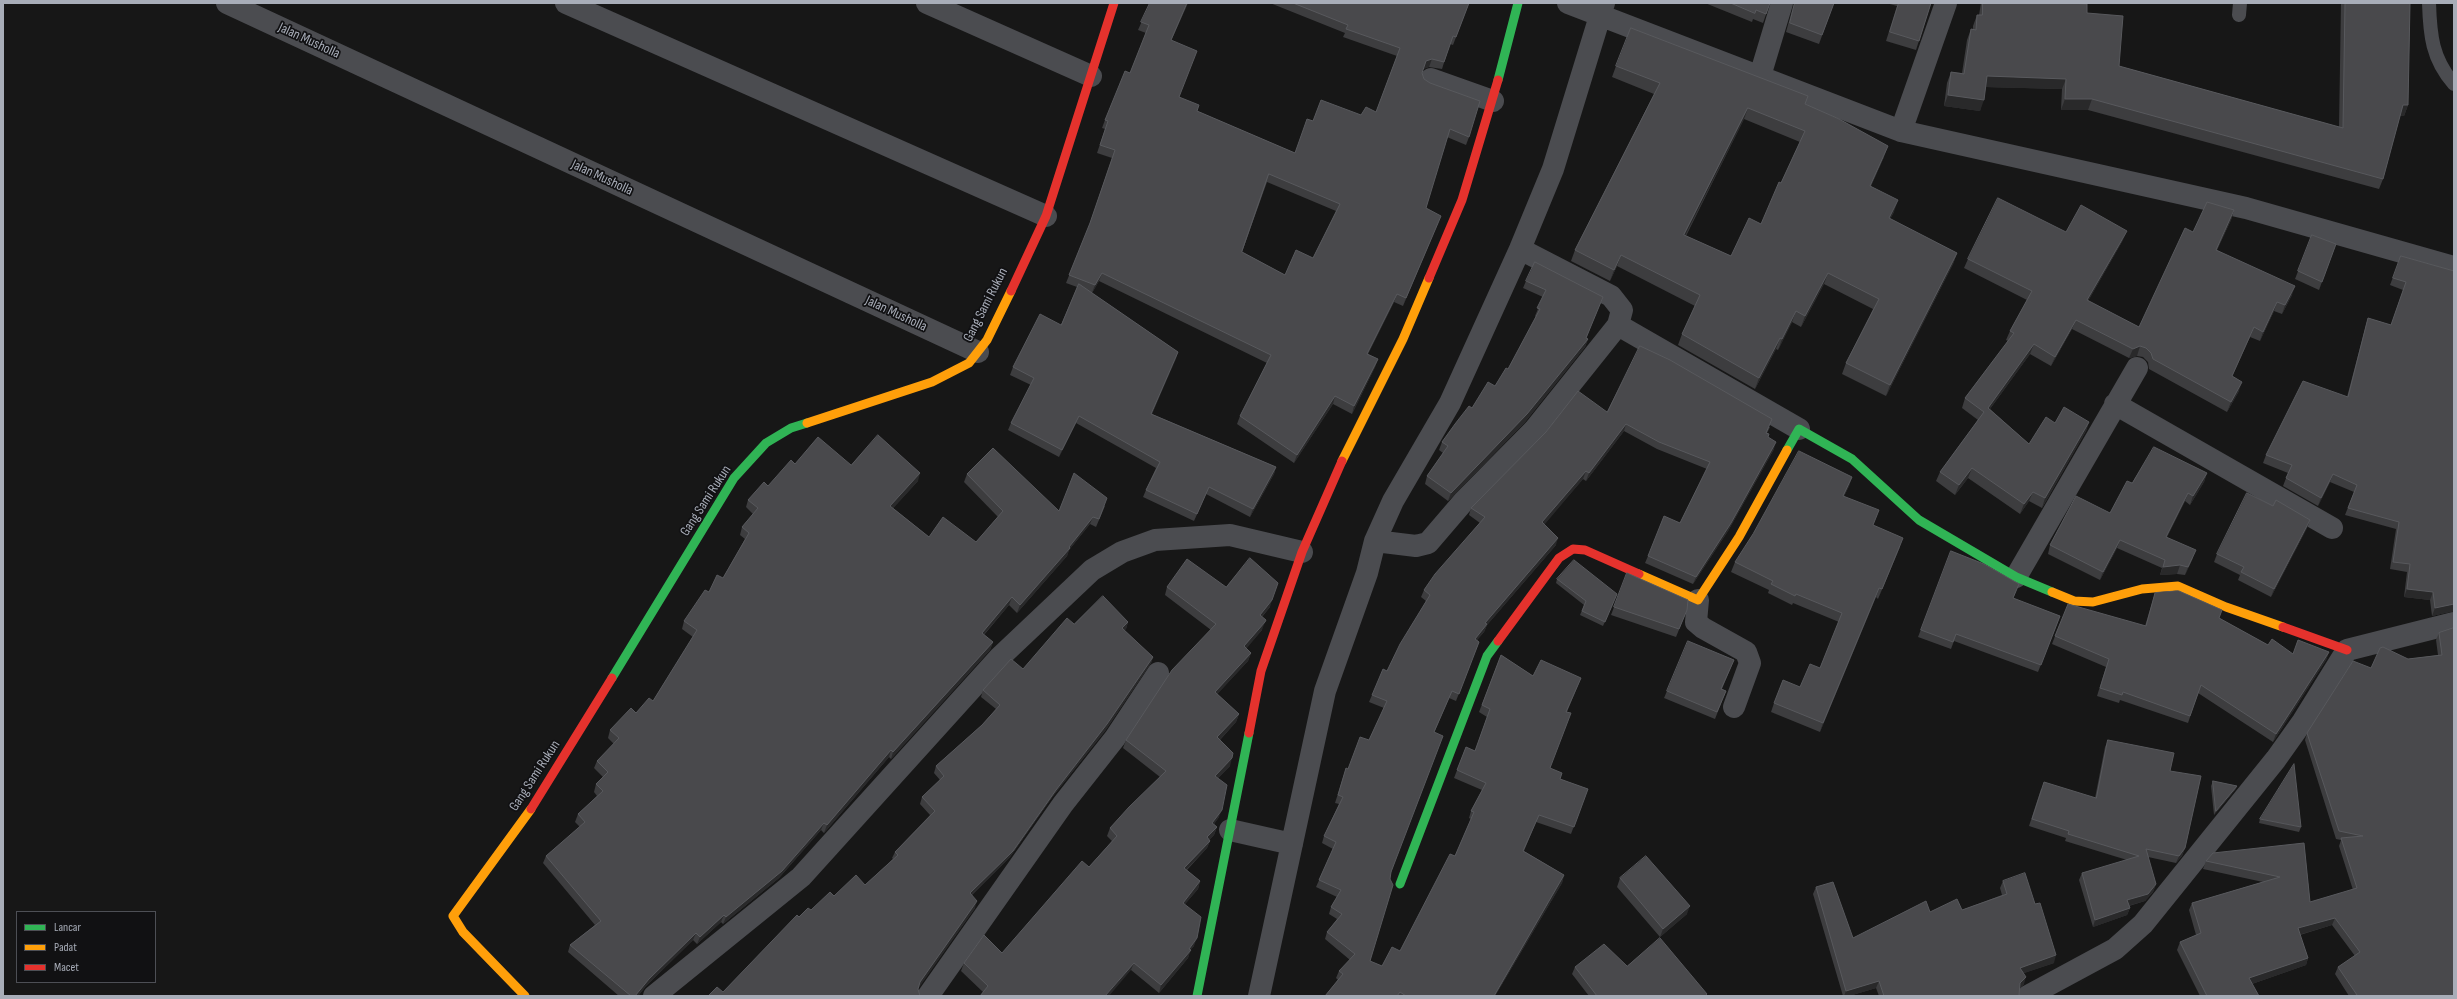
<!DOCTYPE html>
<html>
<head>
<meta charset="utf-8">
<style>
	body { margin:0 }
	#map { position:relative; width:2457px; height:999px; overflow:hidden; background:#171717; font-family:"Sofia Sans Condensed",sans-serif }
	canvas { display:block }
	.frame { position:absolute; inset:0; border:4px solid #a8adb8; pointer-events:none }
	.legend { position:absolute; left:16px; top:911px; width:140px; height:72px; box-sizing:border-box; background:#111113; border:1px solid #4d4f55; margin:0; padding:5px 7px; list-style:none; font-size:12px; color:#a8adb8 }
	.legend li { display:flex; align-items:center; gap:8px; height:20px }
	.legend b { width:20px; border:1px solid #4d4f55 }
</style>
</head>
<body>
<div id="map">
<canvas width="2457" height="999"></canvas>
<div class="frame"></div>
<ul class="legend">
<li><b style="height:5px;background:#30b455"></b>Lancar</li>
<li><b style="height:5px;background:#ff9f0a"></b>Padat</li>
<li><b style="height:5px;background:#e5322d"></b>Macet</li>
</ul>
</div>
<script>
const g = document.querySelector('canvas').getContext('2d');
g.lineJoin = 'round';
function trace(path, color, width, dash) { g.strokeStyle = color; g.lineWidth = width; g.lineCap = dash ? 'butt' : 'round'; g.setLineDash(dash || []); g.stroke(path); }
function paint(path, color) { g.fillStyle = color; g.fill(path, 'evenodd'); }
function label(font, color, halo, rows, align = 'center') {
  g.font = font + ' "Sofia Sans Condensed",sans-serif'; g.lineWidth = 3.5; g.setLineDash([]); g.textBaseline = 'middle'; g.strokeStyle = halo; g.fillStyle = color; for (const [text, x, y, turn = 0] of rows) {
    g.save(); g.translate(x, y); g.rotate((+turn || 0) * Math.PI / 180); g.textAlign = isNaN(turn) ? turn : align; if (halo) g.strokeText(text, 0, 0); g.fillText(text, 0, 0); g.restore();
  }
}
trace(new Path2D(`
	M2429 3C2430 35 2432 59 2454 84
	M2239 15 2240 3`), '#4b4c50', 14);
trace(new Path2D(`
	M227 3 978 352
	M566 3 1046 216
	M927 3 1091 76
	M1568 3 1901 131 2246 208 2454 267
	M1760 76 1782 3
	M1431 79 1493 101
	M1901 131 1946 3
	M1618 325 1799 429
	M2115 404 2332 528
	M1375 541 1416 546 1428 543 1464 501 1534 430 1618 325 1622 310 1611 296 1520 249
	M2016 577 2137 368
	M1698 600 1696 622 1703 628 1746 652 1750 663 1734 707
	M1230 830 1292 844
	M654 996 801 877 1000 657 1092 570 1122 552 1155 540 1230 535 1302 552
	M928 996 1063 804 1115 738 1158 673
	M1259 996 1325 691 1367 573 1375 541 1393 501 1450 403 1520 249 1553 169 1604 3
	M2028 996 2115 949 2143 924 2276 759 2303 721 2347 650 2454 623`), '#4b4c50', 22);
trace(new Path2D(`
	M1498 80 1518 3
	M1787 450 1799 429 1852 459 1919 520 2016 577 2052 592
	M612 678 734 478 766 443 791 428 807 423
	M1400 884 1487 656 1498 641
	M1197 996 1249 733`), '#30b455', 9);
trace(new Path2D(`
	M807 423 932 382 969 363 987 340 1011 291
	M1342 461 1403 339 1429 278
	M1639 574 1698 600 1739 537 1787 450
	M2052 592 2074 601 2093 602 2142 589 2178 586 2226 607 2283 627
	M525 996 463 932 453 916 531 809`), '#ff9f0a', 9);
trace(new Path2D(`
	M1429 278 1462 200 1498 80
	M1011 291 1046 216 1114 3
	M2283 627 2347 650
	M1498 641 1559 558 1573 549 1585 550 1639 574
	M1249 733 1261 671 1302 552 1342 461
	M531 809 612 678`), '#e5322d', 9);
paint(new Path2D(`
	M1150 3H1188L1171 41 1179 97 1197 111 1295 153 1313 121 1361 115 1376 112 1397 56 1343 37 1345 33 1270 3H1469L1453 45 1450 44 1442 69 1429 67 1423 69 1422 73 1424 79 1469 137 1466 145 1447 137 1426 208 1438 223 1403 306 1394 302 1368 354 1378 359 1375 367 1352 414 1333 404 1294 463 1237 424 1240 416 1267 363 1099 281 1092 293 1178 352 1152 414 1276 467 1274 474 1250 517 1206 494 1194 521 1143 497 1146 490 1156 468 1076 423 1059 457 1008 430 1011 423 1031 385 1010 375 1013 367 1061 325 1077 287 1066 283 1089 226 1112 158 1097 153 1105 129 1102 128 1105 120 1130 73 1146 33 1138 30ZM1267 182 1336 211 1313 258 1285 275 1242 252Z
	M1705 3H1770L1763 23 1753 19 1752 22Z
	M1794 3H1834L1819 44 1786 32Z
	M1886 3H1931L1916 50 1886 41 1897 6Z
	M1981 3H2068L2087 13 2119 66 2339 127 2341 3H2410L2408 105 2404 116H2400L2383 179 2379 189 2088 110H2061L2062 89 1986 87 1980 111 1944 106 1947 83 1951 72 1962 73 1967 40 1971 29H1973V26L1977 15H1979Z
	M1616 66 1806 104 1884 157 1871 186 1894 212 1890 219 1957 253 1953 264 1886 396 1842 374 1846 363 1873 309 1824 284 1801 327 1792 322 1778 350 1776 349 1755 389 1678 345 1682 334 1695 306 1617 266 1610 281 1571 261 1575 250 1654 94 1612 77ZM1744 119 1800 142 1781 183 1761 224 1731 256 1686 236Z
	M2234 210 2231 220 2217 250 2292 295 2282 314 2274 311 2260 341 2250 337 2232 376 2239 391 2227 412 2149 369 2148 362 2143 357 2137 356 2129 358 2072 329 2051 366 2030 354 1990 409 2029 444 2055 423 2089 422 2086 431 2042 508 2029 501 2020 514 1968 478 1955 495 1936 481 1940 472 1978 420 1962 408 1965 398 2008 341 2006 340 2010 331 2027 300 1964 268 1968 259 2066 232 2123 240 2088 301 2139 327 2193 232Z
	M2312 235 2336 244 2319 290 2295 279Z
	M2401 256 2454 271V611L2432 616 2430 600 2404 597 2407 572 2390 569 2396 529 2345 515 2354 492 2330 482 2318 506 2283 486 2288 473 2263 463 2266 455 2347 397 2366 325 2368 318 2391 325 2403 290 2390 285Z
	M1526 281 1600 304 1586 338 1588 339 1585 347 1525 422 1448 501 1425 484 1427 476 1443 453 1439 450 1442 442 1472 408 1495 386 1508 369 1536 317 1535 316 1543 297 1523 288Z
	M1607 412 1770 427 1767 433 1768 438 1774 449 1728 531 1693 584 1645 563 1648 556 1680 523 1707 469 1657 449 1624 431 1586 481 1583 479 1544 524 1556 545 1487 625 1484 632 1477 640 1479 642 1456 701 1449 698 1434 733 1391 873 1370 961 1382 966 1400 951 1455 856 1471 819 1469 818 1471 811 1482 790 1454 778 1466 747 1475 751 1487 717 1479 712 1501 655 1533 676 1581 678 1567 712 1550 768 1560 779 1588 789 1571 834 1536 822 1524 851 1564 875 1562 883 1495 996H1325L1338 980 1336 978 1339 971 1350 960 1325 939 1327 932 1337 919 1329 914 1331 907 1337 897 1316 887 1333 849 1322 843 1324 836 1339 804 1335 803 1346 768 1348 769 1369 740 1384 708 1369 702 1372 695 1387 671 1426 601 1421 597 1424 590 1480 523 1469 515 1471 508Z
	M851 465 918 481 893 508 929 537 976 542 998 517 964 482 967 474 1059 511 1105 506 1096 527 1090 524 1069 550 1067 556 1017 613 1009 605 984 635 993 642 990 650 891 759 889 757 824 833 821 830 779 878 723 924 721 922 697 944 693 940 646 986 638 996H619L568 952 570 945 595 925 543 863 546 856 580 827 575 822 578 814 597 796 594 792 596 784 603 777 594 768 597 761 614 744 608 738 610 730 653 701 693 637 682 629 684 621 709 592 723 578 745 539 740 535 742 527 753 514 746 507 748 500 768 486Z
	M2207 473 2204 482 2190 505 2185 501 2167 537 2193 558 2185 575 2177 574 2160 575 2162 568 2117 548 2100 580 2048 554 2050 545 2110 513 2132 483Z
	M1852 477 1849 486 1844 496 1873 526 1900 547 1878 599 1876 597 1820 732 1771 712 1774 703 1800 687 1820 668 1839 622 1793 603 1792 605 1768 593 1769 590 1731 572 1735 562Z
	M2273 506 2310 520 2307 528 2271 597 2238 580 2240 575 2214 562 2217 554Z
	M1951 551 2016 591 2013 599 2060 616 2038 672 1954 641 1951 649 1918 637Z
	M1627 573 1687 610 1676 637 1611 615Z
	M1557 579 1617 594 1603 626 1580 615 1584 605 1556 583Z
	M1167 587H1226L1270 607 1262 617V630L1246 648 1251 653 1248 661 1217 694 1239 714 1236 722 1220 740 1230 766 1218 778 1219 817 1214 824 1217 827 1214 835 1209 840 1210 841 1207 848 1187 870 1200 881 1198 889 1185 904 1194 946 1190 950 1188 958 1159 993 1131 970 983 992 961 971 964 963 1002 953 1089 867 1112 841 1107 836 1110 828 1160 777 1123 748 1126 740 1211 630 1165 595Z
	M2155 593 2219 618 2268 645 2293 654 2329 652 2326 660 2273 742 2198 693 2188 723 2120 700 2119 703 2097 696 2106 667 2052 644 2055 636 2145 626Z
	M1128 622 1126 629 1124 630 1153 657 1151 663 1105 731 1053 796 1010 857 972 895 975 908 918 988 723 992 799 917 811 910 834 896 865 885 893 859 892 858 895 852 930 815 920 804 922 797 940 780 934 773 936 766 982 725 996 709 981 697 983 690 1023 669 1074 624Z
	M2454 628V996H2349L2335 974 2338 967 2355 956 2332 925 2300 935 2308 958 2306 965 2252 984 2259 996H2200L2177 950 2180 942 2196 935 2189 910 2192 903 2263 882 2203 869 2206 861 2304 843 2310 902 2353 890 2339 846 2341 840 2336 839 2305 740 2307 733 2371 668 2408 659 2438 655 2436 640 2439 633Z
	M1734 660 1722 689 1726 691 1715 719 1664 698 1667 691Z
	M2108 740 2170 771 2185 848 2182 856 2176 863 2148 857 2156 884 2153 892 2145 901 2129 906 2130 908 2127 915 2093 927 2079 880 2082 873 2127 860 2065 841 2066 838 2029 826 2041 789 2095 798 2105 747Z
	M2213 781 2237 786 2235 790 2214 815 2211 786Z
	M2260 819 2301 827 2299 832 2259 823Z
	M1620 878 1687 914 1660 937 1617 887Z
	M2003 881 2054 963 2024 973V984L2020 988 2019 995 2022 996H1879L1876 988 1849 996H1843L1813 894 1816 887 1853 938 1930 912 1962 910 2002 895 2000 888Z
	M1627 966 1707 994 1706 996H1589L1572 974 1575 967Z`), '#3d3d3f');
paint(new Path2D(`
	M1187 3H1188L1168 48 1171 40Z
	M1432 59 1429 67 1423 69 1426 61Z
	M1987 76 2066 79 2062 89 1983 87Z
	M1948 95 1984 100 1980 111 1944 106Z
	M2065 99H2092L2088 110H2061Z
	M2403 105H2408L2404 116H2399Z
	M1748 108 1744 119 1680 246 1684 235Z
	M1888 146 1884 157 1866 197 1870 186Z
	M1898 200 1894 212 1885 229 1889 218Z
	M2234 210 2231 220 2212 259 2216 250Z
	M1441 216 1438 223 1403 306 1406 298Z
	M2127 231 2123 240 2083 310 2087 300Z
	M1957 253 1953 264 1886 396 1890 385Z
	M1621 255 1617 266 1610 281 1614 270Z
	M1102 273 1099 281 1092 293 1095 285Z
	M1828 273 1824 284 1801 327 1805 316Z
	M2295 286 2292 295 2282 314 2285 305Z
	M1397 294 1394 302 1364 362 1367 354Z
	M1603 297 1584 344 1588 339 1585 347 1525 422 1448 501 1451 493Z
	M2277 302 2274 311 2260 341 2263 332Z
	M1796 311 1792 322 1778 350 1782 339Z
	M2076 320 2072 329 2051 366 2055 357Z
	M2254 327 2250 337 2228 386 2232 376Z
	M1780 338 1776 349 1755 389 1759 378Z
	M2034 344 2030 354 1984 417 1988 408Z
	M2140 346 2137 356 2129 358 2133 349Z
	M1178 352 1176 359 1149 421 1151 414Z
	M1378 359 1375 367 1352 414 1354 406Z
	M2242 382 2239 391 2227 412 2231 402Z
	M1335 396 1333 404 1294 463 1297 455Z
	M1079 416 1076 423 1059 457 1062 450Z
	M2089 422 2086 431 2042 508 2045 498Z
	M1626 424 1624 431 1586 481 1589 473Z
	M1776 442 1774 449 1728 531 1693 584 1696 577Z
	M1276 467 1274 474 1250 517 1253 509Z
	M1972 468 1968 478 1955 495 1959 485Z
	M1586 471 1583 479 1540 530 1542 522Z
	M920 473 918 481 888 514 890 506Z
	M2207 473 2204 482 2190 505 2193 496Z
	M2333 474 2330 482 2318 506 2321 498Z
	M1852 477 1849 486 1840 505 1843 496Z
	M2033 492 2029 501 2020 514 2024 504Z
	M2188 493 2185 501 2163 545 2166 537Z
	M1093 517 1090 524 1069 550 1067 556 1017 613 1020 605Z
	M2310 520 2307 528 2271 597 2274 589Z
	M1558 538 1556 545 1487 625 1484 632 1472 646 1475 639 1485 623Z
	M1903 538 1900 547 1878 599 1882 589Z
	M2120 540 2117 548 2100 580 2103 572Z
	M2196 550 2193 558 2185 575 2188 567Z
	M2180 565 2177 574 2160 575 2163 567Z
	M1879 588 1876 597 1820 732 1823 723Z
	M2407 589 2433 592 2430 600 2404 597Z
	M1012 597 1009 605 979 640 982 633Z
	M1272 600 1270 607 1257 622 1260 615Z
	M2454 604V611L2432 616 2435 608Z
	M1128 622 1126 629 1120 635 1122 628Z
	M1265 622 1262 630 1242 654 1244 646Z
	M993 642 990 650 891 759 893 752Z
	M2329 652 2326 660 2273 742 2276 734Z
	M1251 653 1248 661 1212 700 1215 692Z
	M1153 657 1151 663 1105 731 1053 796 1010 857 967 899 970 893 1056 790Z
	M1239 714 1236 722 1215 745 1217 737Z
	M891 750 889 757 824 833 827 825Z
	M1232 758 1230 766 1212 784 1215 776Z
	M2237 786 2235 790 2214 815 2216 811Z
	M1222 810 1219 817 1210 830 1212 823Z
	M824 823 821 830 779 878 723 924 726 917Z
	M1217 827 1214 835 1204 845 1207 837Z
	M1210 841 1207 848 1181 875 1184 868Z
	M2185 848 2182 856 2176 863 2179 856Z
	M1564 875 1562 883 1495 996H1494Z
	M1200 881 1198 889 1180 910 1183 903Z
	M2156 884 2153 892 2145 901 2124 907 2127 900Z
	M977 901 975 908 918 989 920 982Z
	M1690 906 1687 914 1660 937 1663 929Z
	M2130 908 2127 915 2093 927 2095 920Z
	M724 915 721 922 697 944 700 937Z
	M2335 918 2332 925 2295 936 2298 928Z
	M696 933 693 940 646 986 638 996H635L649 979Z
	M1197 938 1194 946 1189 952 1191 950 1188 958 1159 993 1161 985Z
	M2056 955 2054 963 2018 975 2020 968Z
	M2308 958 2306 965 2246 986 2249 978Z
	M1134 963 1131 970 1109 996H1105Z
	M2026 977 2024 984 2017 990 2020 983Z
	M1879 981 1876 988 1849 996H1844L1846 991Z`), '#29292a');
const building = new Path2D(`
	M1150 3H1187L1171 40 1197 51 1179 97 1199 105 1197 111 1295 153 1307 119 1313 121 1321 100 1361 115 1366 107 1376 112 1400 48 1346 29 1348 25 1293 3H1469L1456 37 1453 36 1444 62 1432 59 1426 61 1422 73 1424 79 1430 83 1480 101 1469 137 1450 129 1426 208 1441 216 1406 298 1397 294 1367 354 1378 359 1354 406 1335 396 1297 455 1240 416 1271 355 1102 273 1095 285 1069 275 1090 223 1115 150 1100 145 1108 121 1105 120 1125 71 1130 73 1149 25 1141 22ZM1269 174 1340 204 1313 258 1296 250 1285 275 1242 252Z
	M1731 3H1770L1766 14 1756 10 1755 13Z
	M1795 3H1834L1822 35 1790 23Z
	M1899 3H1931L1919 41 1890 32Z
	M1983 3H2068L2087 4V13L2123 16 2119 66 2343 128 2345 3H2410L2408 105H2403L2383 179 2092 99H2065L2066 79 1987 76 1984 100 1948 95 1951 72 1964 74 1971 29 1976 30 1977 15H1982Z
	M1631 28 1808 96 1805 104 1839 119 1888 146 1870 186 1898 200 1889 218 1957 253 1890 385 1846 363 1879 299 1828 273 1805 316 1796 311 1782 339 1780 338 1759 378 1682 334 1700 295 1621 255 1614 270 1575 250 1660 83 1616 66ZM1748 108 1805 131 1781 183 1779 182 1761 224 1749 218 1731 256 1684 235Z
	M1998 198 2066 232 2081 205 2127 231 2087 300 2139 327 2185 228 2193 232 2207 202 2234 210 2216 250 2295 286 2285 305 2277 302 2263 332 2254 327 2232 376 2242 382 2231 402 2153 359 2151 353 2146 348 2140 346 2133 349 2076 320 2055 357 2034 344 1988 408 2029 444 2046 417 2055 423 2064 407 2089 422 2045 498 2033 492 2024 504 1972 468 1959 485 1940 472 1984 412 1965 398 2014 333 2010 331 2032 291 1968 259Z
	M2312 235 2336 244 2322 282 2298 271Z
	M2401 256 2454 271V604L2435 608 2433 592 2407 589 2410 564 2393 562 2399 522 2348 508 2357 485 2333 474 2321 498 2286 478 2292 465 2266 455 2303 381 2348 397 2368 318 2391 325 2406 282 2393 278Z
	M1535 262 1603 297 1586 338 1588 339 1527 414 1451 493 1427 476 1448 446 1442 442 1455 424 1469 406 1472 408 1488 382 1495 386 1506 368 1508 369 1540 309 1537 308 1546 290 1526 281Z
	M1079 284 1178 352 1151 414 1276 467 1253 509 1209 487 1197 514 1146 490 1160 462 1079 416 1062 450 1011 423 1034 378 1013 367 1040 314 1061 325Z
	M1640 346 1670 360 1772 419 1766 433 1769 434 1768 437 1776 442 1731 523 1696 577 1648 556 1664 516 1680 523 1710 462 1659 442 1626 424 1589 473 1586 471 1542 522 1558 538 1485 623 1487 624 1475 639 1479 642 1459 694 1452 691 1434 732 1443 736 1391 872 1390 879 1393 885 1370 961 1382 966 1392 947 1400 951 1450 854 1455 856 1474 812 1471 811 1486 783 1457 770 1466 747 1475 751 1490 709 1482 705 1501 655 1533 676 1541 660 1581 678 1566 712 1571 713 1550 768 1562 773 1560 779 1588 789 1574 827 1539 815 1523 851 1564 875 1494 996H1406L1400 992 1397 996H1325L1343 974 1339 971 1355 954 1327 932 1342 914 1331 907 1341 890 1319 880 1336 842 1324 836 1343 797 1338 795 1346 768 1348 769 1360 737 1369 740 1387 701 1372 695 1383 669 1387 671 1400 644 1430 595 1424 590 1435 574 1485 517 1471 508 1546 432 1578 391 1607 412Z
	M878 435 920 473 890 506 929 537 943 517 976 542 1003 511 967 474 993 448 1059 511 1074 473 1107 498 1099 519 1093 517 1069 547 1070 548 1020 605 1012 597 982 633 993 642 893 752 891 750 827 825 824 823 782 871 726 917 724 915 700 937 696 933 649 979 635 996H631L570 945 601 921 546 856 585 822 578 814 603 791 596 784 608 772 597 761 619 738 610 730 631 708 636 713 649 698 653 701 697 630 684 621 705 590 709 592 717 575 723 578 749 533 742 527 758 508 748 500 764 482 768 486 791 460 795 464 818 437 851 465Z
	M2154 447 2207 473 2193 496 2188 493 2166 537 2196 550 2188 567 2180 565 2163 567 2165 560 2120 540 2103 572 2050 545 2076 496 2110 513 2127 481 2132 483Z
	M1799 451 1852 477 1843 496 1879 510 1873 525 1903 538 1882 589 1879 588 1823 723 1774 703 1783 680 1800 687 1810 664 1820 668 1842 613 1796 594 1795 596 1771 584 1773 581 1735 562 1753 534Z
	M2247 493 2273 506 2276 500 2310 520 2274 589 2241 572 2244 567 2217 554Z
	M1951 551 1984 564 2019 584 2013 598 2060 616 2041 665 1956 634 1953 642 1921 630Z
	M1250 558 1278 583 1272 600 1260 615 1266 620 1265 622 1244 646 1251 653 1215 692 1239 714 1217 737 1233 753 1232 758 1215 776 1227 785 1222 810 1212 823 1217 827 1207 837 1210 841 1184 868 1200 881 1183 903 1201 917 1197 938 1189 949 1191 950 1161 985 1134 963 1105 996H980L988 986 964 963 984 935 1002 953 1082 861 1089 867 1117 836 1110 828 1129 807 1166 771 1126 740 1172 670 1216 624 1167 587 1187 559 1226 587Z
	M1574 560 1617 594 1605 622 1582 611 1586 601 1557 579Z
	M1627 573 1688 600 1687 610 1679 629 1614 607Z
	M2179 591 2222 610 2219 618 2268 645 2272 639 2293 654 2298 640 2329 652 2276 734 2201 685 2190 716 2123 692 2122 695 2100 688 2109 659 2055 636 2068 604 2146 626 2155 593Z
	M1103 596 1128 622 1122 628 1153 657 1107 724 1056 790 1013 851 970 893 977 901 920 982 918 989 920 996H708L717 987 723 992 797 915 799 917 808 908 811 910 830 892 834 896 856 875 865 885 898 855 895 852 935 811 922 797 944 776 936 766 982 725 1000 705 983 690 1011 659 1023 669 1067 618 1074 624Z
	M2454 628V996H2353L2357 995 2338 967 2360 952 2335 918 2298 928 2308 958 2249 978 2259 996H2207L2180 942 2201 933 2192 903 2280 877 2206 861 2213 853 2304 843 2310 902 2357 888 2341 838 2363 836 2339 831 2307 733 2353 661 2371 668 2380 648 2383 647 2408 659 2442 655 2439 633Z
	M1688 641 1734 660 1721 689 1726 691 1717 712 1667 691Z
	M2108 740 2174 753 2170 771 2201 776 2185 848 2179 856 2146 849 2156 884 2148 894 2127 900 2130 908 2095 920 2082 873 2139 856 2068 834 2069 831 2032 819 2044 782 2096 798Z
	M2294 764 2301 827 2260 819Z
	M2213 781 2237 786 2216 811Z
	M1646 856 1690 906 1663 929 1620 878Z
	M2025 873 2035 904 2040 903 2056 955 2020 968 2026 977 2020 983 2019 995 2022 996H1884L1879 981 1846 991 1816 887 1833 882 1853 938 1926 901 1930 912 1957 899 1962 910 2007 894 2003 881Z
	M1660 938 1707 994 1705 996H1597L1575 967 1604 944 1627 966Z`);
paint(building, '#49494c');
trace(building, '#58595d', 1);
label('14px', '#a8adb8', '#111113', [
	["Jalan Musholla",309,41,25],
	["Jalan Musholla",602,178,25],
	["Gang Sami Rukun",986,305,-63],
	["Jalan Musholla",896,314,25],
	["Gang Sami Rukun",706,501,-57],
	["Gang Sami Rukun",535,776,-57]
]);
</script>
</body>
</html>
